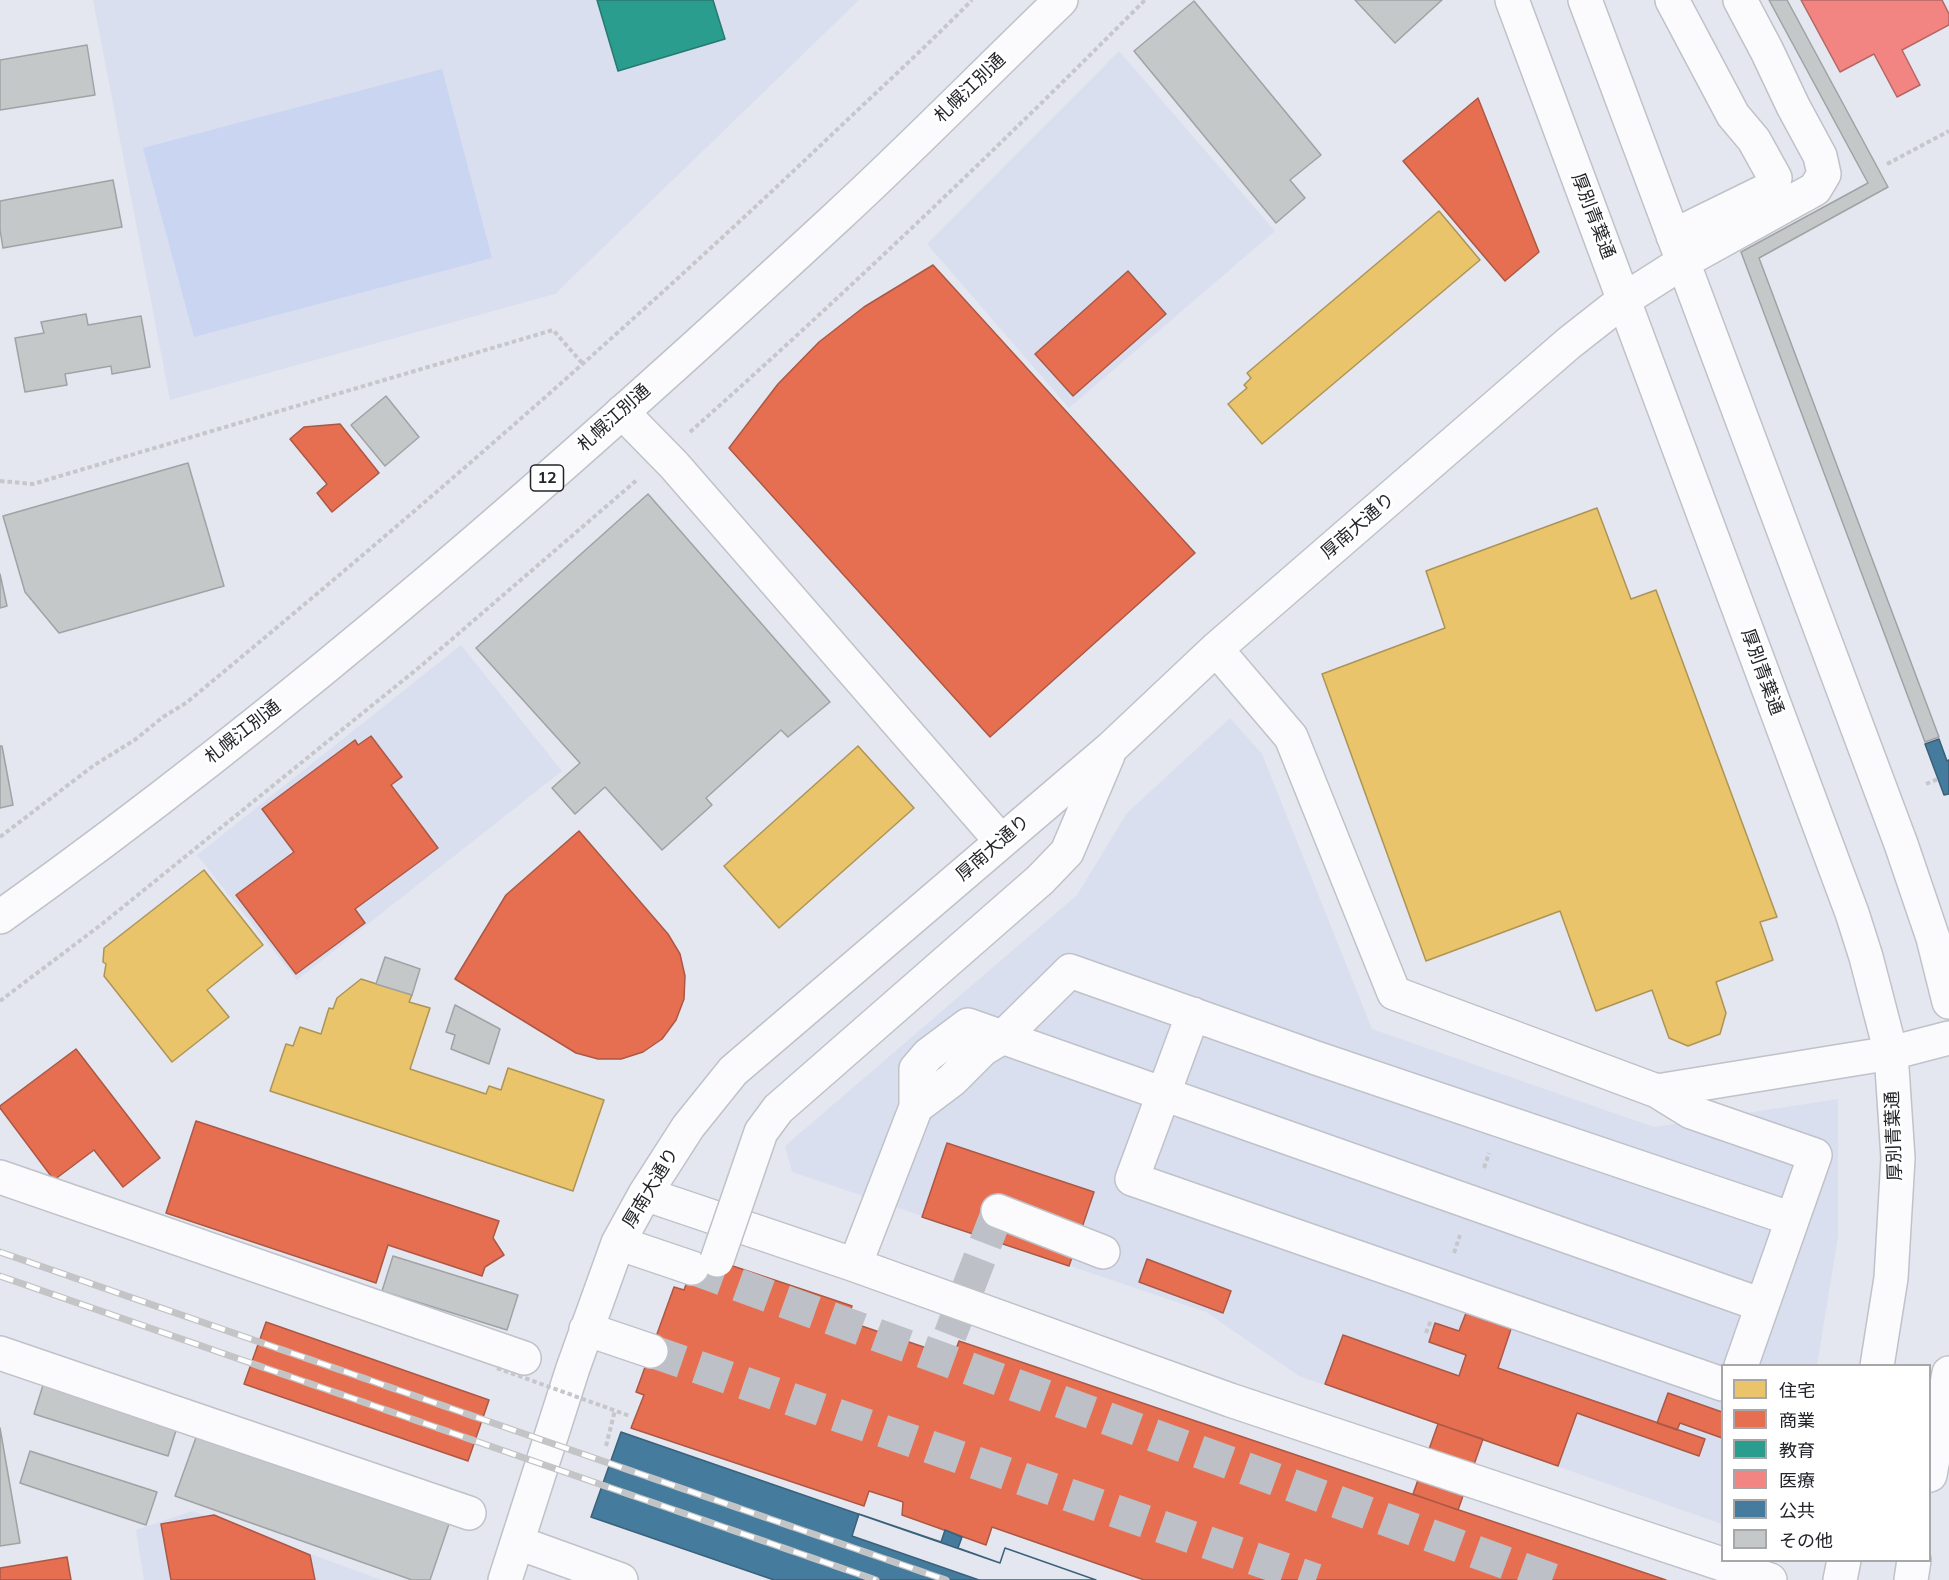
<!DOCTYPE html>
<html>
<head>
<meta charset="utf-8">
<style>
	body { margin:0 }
	#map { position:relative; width:1949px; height:1580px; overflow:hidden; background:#e4e7ef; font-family:Mulish,"Noto Sans JP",sans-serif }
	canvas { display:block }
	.legend { position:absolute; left:1721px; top:1364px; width:210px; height:198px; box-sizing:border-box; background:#fff; border:2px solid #a7a7a9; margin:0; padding:8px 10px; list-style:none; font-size:18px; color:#222429 }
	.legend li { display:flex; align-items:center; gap:12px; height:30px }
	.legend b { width:30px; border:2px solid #a7a7a9 }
</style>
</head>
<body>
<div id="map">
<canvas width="1949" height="1580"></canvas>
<ul class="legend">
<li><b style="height:16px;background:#e9c46a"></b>住宅</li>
<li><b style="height:16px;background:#e76f51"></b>商業</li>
<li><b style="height:16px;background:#2a9d8f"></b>教育</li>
<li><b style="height:16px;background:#f28482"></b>医療</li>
<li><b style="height:16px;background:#457b9d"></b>公共</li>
<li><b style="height:16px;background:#c4c8c8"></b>その他</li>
</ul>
</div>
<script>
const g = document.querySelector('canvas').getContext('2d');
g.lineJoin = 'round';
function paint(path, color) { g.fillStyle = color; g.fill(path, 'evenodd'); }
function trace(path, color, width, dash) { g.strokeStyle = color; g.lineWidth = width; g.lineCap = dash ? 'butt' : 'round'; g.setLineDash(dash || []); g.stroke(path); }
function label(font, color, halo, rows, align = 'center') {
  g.font = font + ' Mulish,"Noto Sans JP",sans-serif'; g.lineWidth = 6; g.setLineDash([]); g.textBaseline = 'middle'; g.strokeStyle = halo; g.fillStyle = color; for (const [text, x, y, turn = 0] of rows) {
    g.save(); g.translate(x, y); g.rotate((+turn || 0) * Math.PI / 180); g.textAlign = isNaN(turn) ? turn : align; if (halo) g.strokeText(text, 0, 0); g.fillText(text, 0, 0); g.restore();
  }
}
paint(new Path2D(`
	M93 0H859L555 294 170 400Z
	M1119 51 1275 231 1069 408 927 244Z
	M461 645 562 771 297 980 197 855Z
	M1230 718 1262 754 1372 1029 1654 1127 1838 1099V1237L1817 1365 1722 1366V1524L1299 1376 1206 1312 792 1172 785 1146 1077 895 1127 813Z
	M192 1511 382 1580H144L136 1530Z`), '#d9dfef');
paint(new Path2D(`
	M442 69 492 258 194 337 143 148Z`), '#cad5f1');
const homes = new Path2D(`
	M1439 211 1480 260 1262 444 1228 404 1247 388 1244 385 1251 378 1247 373Z
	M1597 508 1631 599 1656 590 1777 917 1760 922 1773 960 1716 982 1726 1013 1720 1034 1688 1046 1669 1038 1652 990 1596 1011 1560 911 1426 961 1322 674 1445 628 1426 571Z
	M858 746 914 808 779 928 724 866Z
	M204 870 263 945 207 990 229 1017 172 1062 104 976 106 964 103 962 104 948Z
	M361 979 412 995 409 1002 430 1008 410 1069 486 1094 489 1086 501 1090 508 1068 604 1100 573 1191 270 1091 286 1044 293 1046 300 1027 321 1034 329 1008 333 1009 337 998Z`);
paint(homes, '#e9c46a');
trace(homes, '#ad9456', 1.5);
const shops = new Path2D(`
	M1478 98 1539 252 1505 281 1403 161Z
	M933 265 1195 553 990 737 729 448 778 384 819 342 864 307Z
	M1128 271 1166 314 1073 396 1035 354Z
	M340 424 379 473 332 512 317 493 327 484 290 439 304 427Z
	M371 736 402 777 391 785 438 848 355 909 365 923 296 974 236 895 294 852 262 809 355 740 358 745Z
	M579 831 668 934 680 954 685 976 684 999 676 1020 662 1039 643 1052 621 1059H598L576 1053 455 979 506 895Z
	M76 1049 160 1158 123 1187 94 1150 54 1180 0 1108V1106Z
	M196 1121 499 1221 493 1238 504 1255 485 1267 482 1276 388 1245 376 1283 166 1213Z
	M947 1143 1094 1192 1069 1266 922 1217Z
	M697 1254 852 1306 847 1321 953 1357 959 1341 1666 1580H1144L992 1527 986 1545 902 1515 903 1502 894 1499 869 1491 864 1506 631 1428 644 1395 636 1392 674 1287 684 1290Z
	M1147 1259 1231 1291 1223 1313 1139 1282Z
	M1466 1313 1511 1329 1498 1368 1705 1439 1699 1456 1577 1413 1558 1466 1325 1384 1343 1335 1459 1376 1466 1355 1429 1342 1435 1323 1459 1331Z
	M266 1322 489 1400 468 1461 244 1384Z
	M1668 1393 1722 1412V1438L1680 1423 1677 1430 1657 1423Z
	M1438 1424 1483 1439 1458 1510 1413 1494Z
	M214 1515 310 1555 315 1580H171L161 1524Z
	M67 1557 71 1580H0V1568Z`);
paint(shops, '#e76f51');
trace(shops, '#ac5845', 1.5);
const schools = new Path2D(`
	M597 0H713L725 39 618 71Z`);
paint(schools, '#2a9d8f');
trace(schools, '#287970', 1.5);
const health = new Path2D(`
	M1801 0H1942L1949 14V25L1902 50 1920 85 1897 97 1874 54 1840 72Z`);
paint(health, '#f28482');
trace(health, '#b46767', 1.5);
const public = new Path2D(`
	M1939 739 1947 761 1949 760V794L1944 795 1925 744Z
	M621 1432 1000 1563 1005 1548 1096 1580H774L591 1517Z
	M859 1514 941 1542 945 1530 962 1537 958 1548 1000 1563 1005 1548 1096 1580H979L852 1536Z`);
paint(public, '#457b9d');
trace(public, '#3a617a', 1.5);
const building = new Path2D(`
	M1355 0H1442L1395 43Z
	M1769 0H1787L1888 187 1759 258 1939 737 1925 742 1741 252 1868 183Z
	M1194 1 1321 155 1290 180 1305 198 1276 223 1134 51Z
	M87 45 95 95 0 110V60Z
	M113 180 122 227 3 248 0 230V201Z
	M86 314 88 325 141 316 150 367 112 374 111 366 65 374 67 385 25 392 15 338 44 333 41 322Z
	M386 396 419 437 385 466 351 425Z
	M188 463 224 586 59 633 25 592 3 516Z
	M648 494 830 702 788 737 781 730 706 798 712 805 662 850 605 787 575 814 552 788 580 763 476 648Z
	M0 574 7 606 0 608Z
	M0 746H2L13 805 0 808Z
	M385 957 420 969 412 995 376 984Z
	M455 1005 500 1029 489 1064 451 1049 455 1035 446 1032Z
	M393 1256 518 1295 507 1330 382 1291Z
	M44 1382 178 1424 168 1456 34 1414Z
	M0 1428 20 1543 0 1546Z
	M198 1432 450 1521 430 1580H412L175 1496Z
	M30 1451 157 1492 146 1525 20 1483Z`);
paint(building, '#c4c8c8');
trace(building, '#a0a3a5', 1.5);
trace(new Path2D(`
	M692 1268 1553 1580
	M950 1335 998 1211
	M651 1351 1316 1580`), '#bdc0c7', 33, [33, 16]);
const minor = new Path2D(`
	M1512 0 1852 913 1866 957 1891 1053 1898 1158 1891 1278 1877 1366
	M1585 0 1901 844 1933 938 1949 1002
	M1672 0 1733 115 1754 140 1775 178 1771 188 1673 236
	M622 412 674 465 1001 841
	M1216 649 1291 737 1394 993 1657 1091 1891 1053 1949 1038
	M1040 880 1067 852 1108 755
	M1193 1014 1132 1179 1722 1384
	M1657 1091 1691 1112 1815 1155 1741 1366
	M916 1107 952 1080 983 1049 1003 1037 1070 971 1316 1058 1792 1219
	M0 1177 524 1358
	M645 1194 855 1265 1230 1400 1770 1580
	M998 1211 1103 1252
	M618 1243 692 1268
	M855 1265 916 1107V1069L928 1055 968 1025 1762 1305
	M586 1329 651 1351
	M0 1353 469 1513
	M1930 1475 1949 1373
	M519 1543 621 1580
	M505 1580 573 1368 618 1243 645 1194 688 1127 733 1071 1111 748 1216 649 1569 343 1625 299 1683 262 1815 189 1824 174 1820 156 1793 106 1767 51 1740 0
	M1840 1580 1844 1560
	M1911 1580 1914 1560`);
const highway = new Path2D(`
	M0 917C296 706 571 463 838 216 914 146 986 72 1061 0`);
trace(minor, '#bfc2c9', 36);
trace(highway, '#bfc2c9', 36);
trace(new Path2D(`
	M1887 164 1949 131
	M690 432C846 293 998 148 1145 0
	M0 481 33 484 553 330 583 364
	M1926 784 1938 779
	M0 837 93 766 136 739 163 717 186 703C404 523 618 338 823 143 873 95 924 49 972 0
	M0 1001 102 924 422 665 638 479
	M1484 1168 1489 1153
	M1454 1253 1460 1235
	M1426 1333 1431 1320
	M606 1446 615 1410`), '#c6c7ca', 4, [4.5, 3]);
trace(minor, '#fbfbfd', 33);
trace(highway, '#fbfbfd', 33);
const rail = new Path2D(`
	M0 1252 946 1580
	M0 1276 876 1580`);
trace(rail, '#c3c4c6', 7);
trace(rail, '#fff', 4.5, [14]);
const minorBridge = new Path2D(`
	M717 1260 761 1132 778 1109 1040 880`);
trace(minorBridge, '#bfc2c9', 36, []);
trace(new Path2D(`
	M497 1368 630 1416`), '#c6c7ca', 4, [4.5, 3]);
trace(minorBridge, '#fbfbfd', 33);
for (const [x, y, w] of [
	[547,478,33]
]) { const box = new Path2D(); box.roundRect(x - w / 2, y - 13, w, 26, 4.5); g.fillStyle = '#fff'; g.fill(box); trace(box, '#222429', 1.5); }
label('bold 16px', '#222429', null, [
	["12",547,478]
]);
label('18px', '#222429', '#fff', [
	["札幌江別通",970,88,-44],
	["厚別青葉通",1593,216,69],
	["札幌江別通",614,418,-42],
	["厚南大通り",1358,526,-41],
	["厚別青葉通",1762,672,70],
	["札幌江別通",243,732,-38],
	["厚南大通り",993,848,-41],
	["厚別青葉通",1894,1136,-92],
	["厚南大通り",651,1188,-59]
]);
</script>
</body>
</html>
